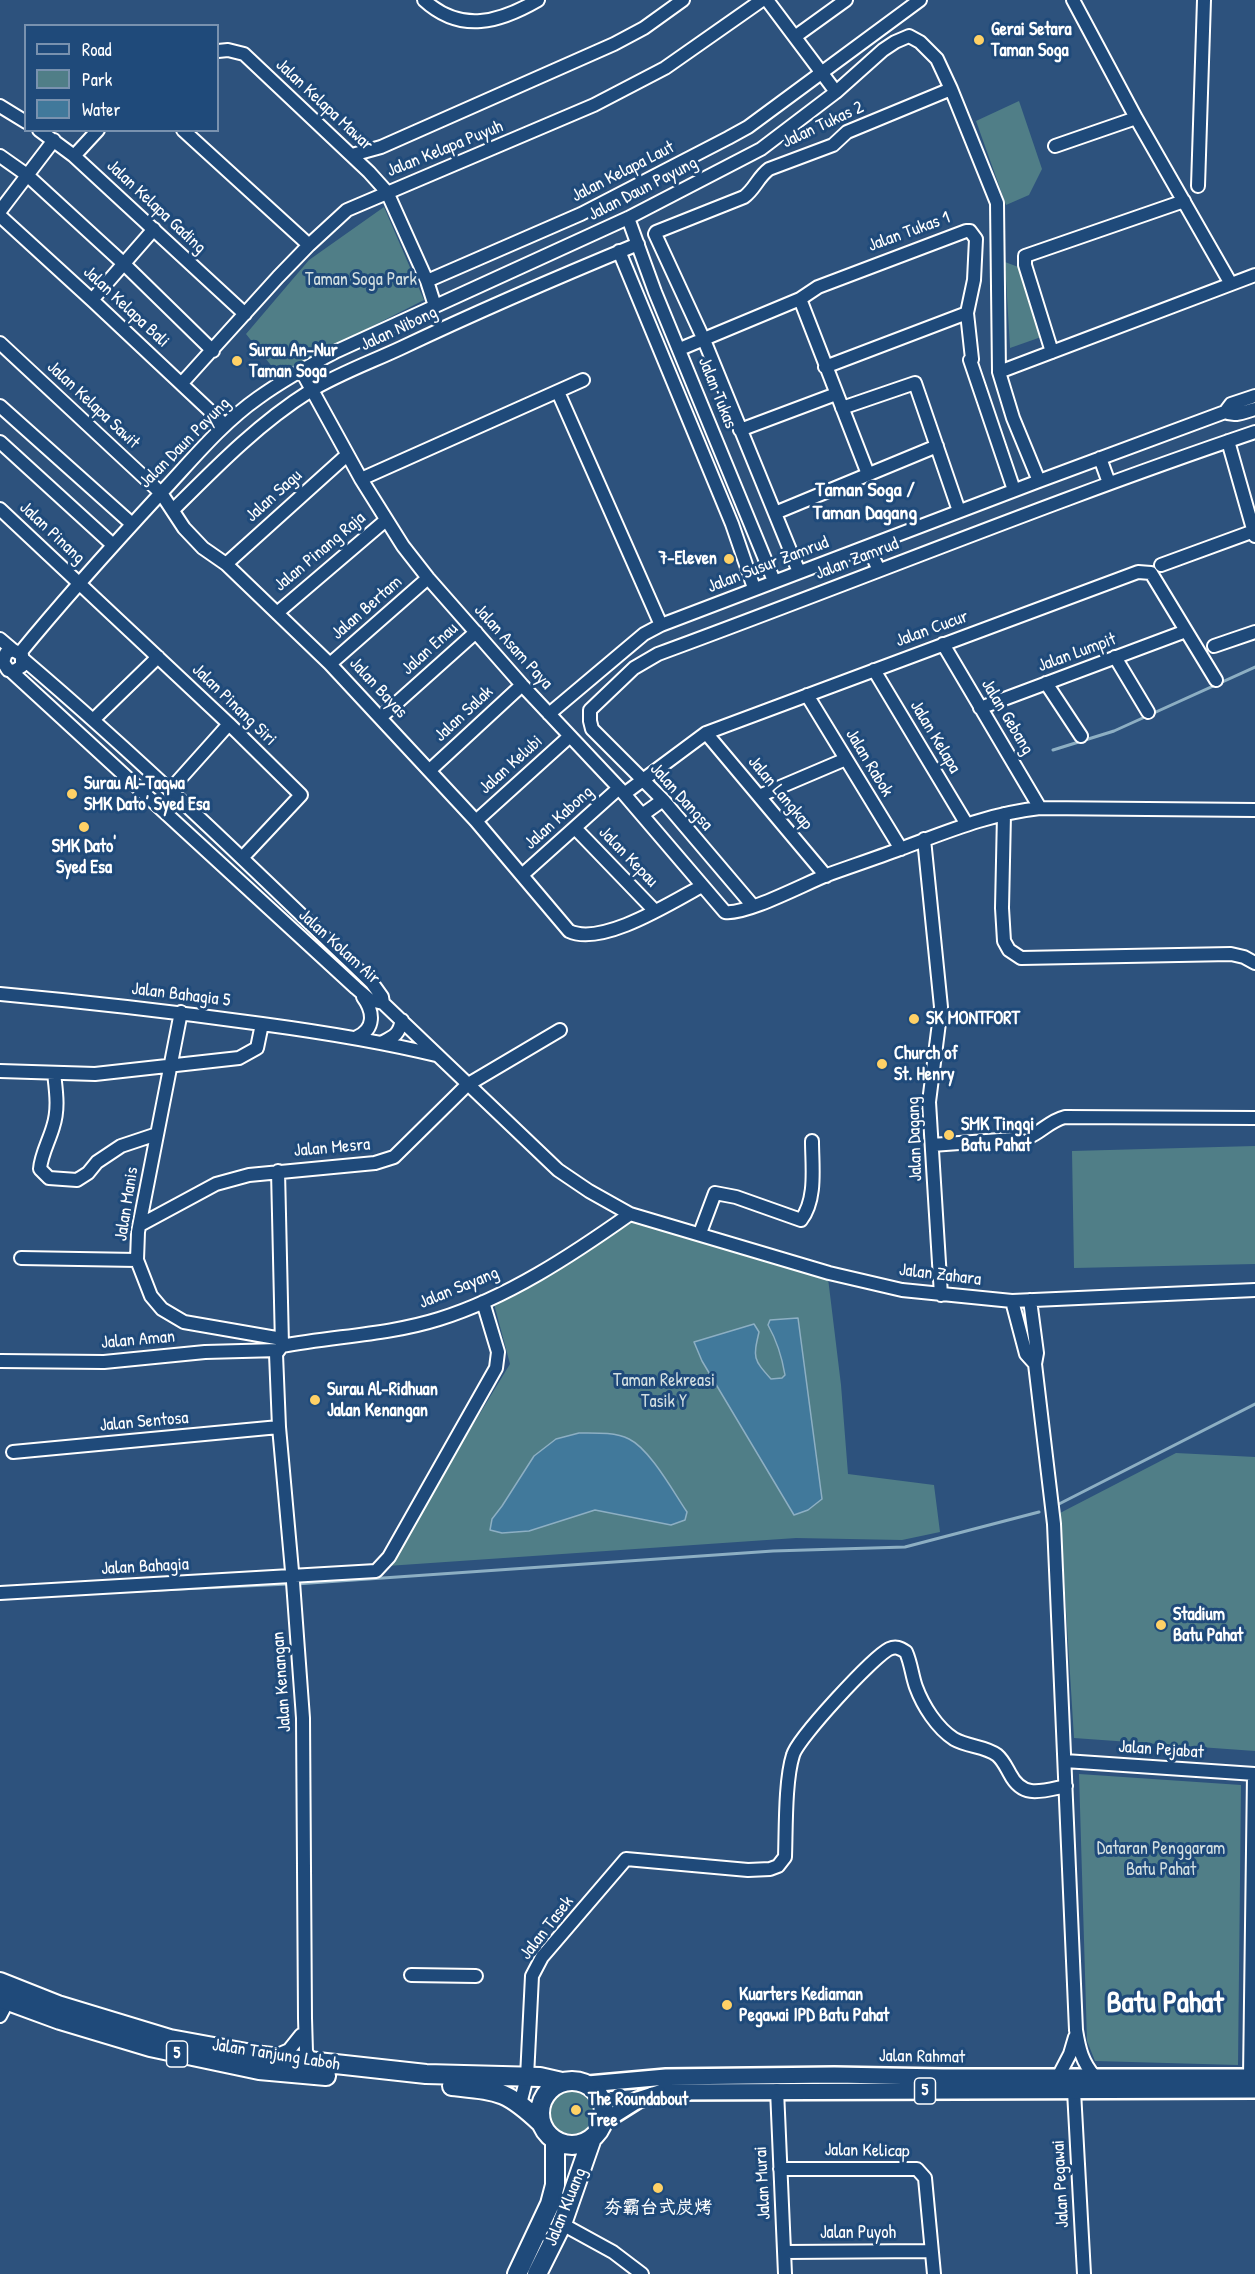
<!DOCTYPE html>
<html>
<head>
<meta charset="utf-8">
<style>
	body { margin:0 }
	#map { position:relative; width:1255px; height:2274px; overflow:hidden; background:#2d527d; font-family:"Patrick Hand",sans-serif }
	canvas { display:block }
	.legend { position:absolute; left:24px; top:24px; width:195px; height:108px; box-sizing:border-box; background:#1f4a7a; border:2px solid #7992af; margin:0; padding:8px 10px; list-style:none; font-size:18px; color:#fff }
	.legend li { display:flex; align-items:center; gap:12px; height:30px }
	.legend b { width:30px; border:2px solid #7992af }
</style>
</head>
<body>
<div id="map">
<canvas width="1255" height="2274"></canvas>
<ul class="legend">
<li><b style="height:8px;background:#1f4a7a"></b>Road</li>
<li><b style="height:16px;background:#507e87"></b>Park</li>
<li><b style="height:16px;background:#41799b"></b>Water</li>
</ul>
</div>
<script>
const g = document.querySelector('canvas').getContext('2d');
g.lineJoin = 'round';
function paint(path, color) { g.fillStyle = color; g.fill(path, 'evenodd'); }
function trace(path, color, width, dash) { g.strokeStyle = color; g.lineWidth = width; g.lineCap = dash ? 'butt' : 'round'; g.setLineDash(dash || []); g.stroke(path); }
function label(font, color, halo, rows, align = 'center') {
  g.font = font + ' "Patrick Hand","LXGW WenKai TC",sans-serif'; g.lineWidth = 6; g.setLineDash([]); g.textBaseline = 'middle'; g.strokeStyle = halo; g.fillStyle = color; for (const [text, x, y, turn = 0] of rows) {
    g.save(); g.translate(x, y); g.rotate((+turn || 0) * Math.PI / 180); g.textAlign = isNaN(turn) ? turn : align; if (halo) g.strokeText(text, 0, 0); g.fillText(text, 0, 0); g.restore();
  }
}
paint(new Path2D(`
	M1019 101 1042 169 1029 195 1006 205 976 121Z
	M384 207 424 300 278 374 246 334 309 260Z
	M1005 262 1021 268 1044 336 1010 348Z
	M1255 1146V1264L1074 1268 1072 1151Z
	M634 1219 828 1278 841 1385 848 1474 934 1485 940 1532 902 1540 796 1538 387 1566 510 1364 494 1304Z
	M1176 1453 1255 1457V1751L1074 1738 1060 1513Z
	M1079 1774 1241 1785 1238 2065 1095 2061 1087 2041Z
	M549 2111a23 23 0 1 1 46 0a23 23 0 1 1-46 0Z`), '#507e87');
const water = new Path2D(`
	M798 1318 822 1499 808 1510 794 1515 702 1361 694 1342 754 1324 759 1332C753 1358 753 1359 771 1379L782 1378 785 1375C782 1357 777 1341 768 1325L770 1320Z
	M579 1433C595 1433 615 1432 629 1439 650 1449 674 1493 687 1512L685 1520 671 1525 595 1510 529 1531 502 1533 490 1530 492 1519 502 1506 534 1456 556 1439Z`);
paint(water, '#41799b');
trace(water, '#8dafc3', 1.5);
trace(new Path2D(`
	M1053 750 1114 731 1255 667
	M1057 1505 1255 1404
	M296 1584 773 1551 905 1547 1039 1512
	M137 1591 289 1584`), '#8dafc3', 3);
const minor = new Path2D(`
	M424 0C461 34 500 22 538 0
	M767 0 836 92
	M1073 0 1136 118 1231 284
	M796 36 846 0
	M218 51 228 50 244 54 369 172 387 192 427 281 435 306
	M0 106 26 122
	M39 130 74 156 245 314
	M183 130 309 245
	M1055 146 1136 118
	M352 155 381 147 614 44 644 28 683 0
	M0 156 27 175 124 264 213 351
	M74 156 98 130
	M1198 186 1204 0
	M0 211 54 140
	M0 216 92 300 225 425
	M628 218 655 292 774 581
	M619 251 732 524 754 588
	M427 281 581 214 728 138 748 127 920 0
	M800 299 868 474
	M92 300 154 229
	M0 343 161 493 184 528 203 548 226 564 330 664 476 821 569 931C602 947 672 902 702 886
	M680 349 800 299 818 287 966 231H970L976 239 974 280 967 313 972 359 970 360 1014 490
	M1052 352 1025 265V256L1184 201
	M825 367 967 313
	M301 370 361 479 403 546 428 578 522 685 619 788 725 912C746 915 804 884 827 875 852 866 876 858 900 849 949 831 988 814 1040 808L1255 810
	M999 372 1255 275
	M182 383 278 277 309 245 347 210 594 105 665 68 762 0
	M558 392 661 625
	M0 406 132 524
	M842 408 915 383 959 511
	M1225 412 1231 404 1255 396
	M1225 412C1235 417 1244 412 1255 409
	M740 430 836 394
	M1228 441 1255 536
	M0 442 113 545
	M1100 458 1109 483
	M361 479 583 380
	M0 509 229 724 301 795 242 858
	M173 510C216 467 259 423 310 391 338 374 371 362 401 348 479 311 558 277 638 244
	M775 513 937 446
	M868 547 879 570
	M226 564 347 455
	M1161 565 1254 531
	M799 572 704 340 655 234 656 232 744 197C755 189 758 177 769 169L833 145 847 132 951 89
	M277 613 386 520
	M0 639 13 650 22 655V666L14 671 8 670 3 662 6 653 13 650
	M943 644 1040 808
	M1214 646 1255 632
	M20 653C65 598 113 545 161 493 192 460 221 424 258 398 283 380 310 365 337 351L628 218 761 149 836 92 883 50 895 42 909 36 920 42 937 59 951 89 997 203 999 372 1013 418 1039 481
	M1115 657 1148 712
	M23 659C144 762 258 873 372 983L382 997 383 1003
	M330 664 428 578
	M874 670 966 823
	M11 671 356 988 370 1000 383 1003
	M1046 683 1081 736
	M807 695 901 849
	M980 708 1186 631
	M549 714 644 634 661 625 1039 481 1225 412
	M381 717 476 632
	M94 719 158 657
	M706 733 826 876
	M430 770 522 685
	M170 790 229 724
	M624 794 706 733 1138 572 1151 573 1216 680
	M759 796 846 759
	M1004 814 1002 908 1004 941 1009 950 1021 958 1231 954 1244 957 1255 963
	M642 815 663 800
	M476 821 570 736
	M575 828 655 911
	M924 839 941 1007 929 1102 941 1295
	M522 875 619 788
	M753 906 663 800 592 729 590 721V710L634 668 658 654C857 581 1054 500 1255 432
	M0 994C88 1002 175 1012 262 1024 321 1032 379 1041 436 1055
	M383 1003 558 1170 589 1191 630 1214 829 1273 902 1290 1012 1301 1255 1290
	M181 1012 138 1232 137 1260 151 1296 162 1309 184 1322 282 1339
	M357 1037C375 1029 374 1012 363 997
	M383 1042C395 1036 399 1034 402 1020
	M0 1071 95 1074 239 1058 257 1048 262 1024
	M54 1073C56 1091 59 1109 53 1127 49 1141 41 1155 40 1169L49 1178 77 1180 88 1173 97 1162 121 1146 157 1134
	M932 1145 1027 1138C1042 1132 1049 1121 1065 1117L1255 1118
	M278 1171 282 1345
	M140 1225 216 1184 249 1175 375 1163 394 1157 467 1085 560 1030
	M700 1233 715 1193 736 1197 801 1220C817 1199 812 1166 812 1141
	M21 1258 137 1260
	M1030 1300 1037 1353 1035 1364 1054 1524 1076 2030C1079 2049 1082 2062 1095 2077
	M1012 1301 1026 1354 1035 1364
	M282 1346 276 1354 279 1427 293 1582 303 1718 305 2018 306 2052 313 2063
	M282 1346C334 1336 388 1335 439 1319 507 1298 572 1255 630 1214
	M0 1361 104 1362 205 1352 279 1350
	M13 1452 279 1427
	M0 1593 376 1571 389 1557 496 1368 498 1352 483 1302
	M1065 1761 1255 1774
	M411 1975 476 1976
	M0 2016 11 1995
	M275 2056 289 2050 301 2035
	M1058 2077 1070 2054 1075 2037
	M1250 2077 1254 1774
	M777 2090 785 2274
	M1074 2091 1084 2274
	M520 2104 527 2077 532 1976 542 1957 626 1859 748 1870 770 1869 778 1866 785 1857C786 1829 785 1780 793 1755 798 1738 872 1658 889 1649 896 1646 900 1648 906 1652 911 1663 912 1676 916 1687 923 1706 937 1728 954 1739 968 1747 985 1746 997 1755 1003 1760 1006 1767 1010 1774 1023 1799 1042 1791 1066 1786
	M780 2169H917L925 2178 934 2274
	M562 2224 613 2252 642 2274
	M784 2252 931 2251`);
const major = new Path2D(`
	M588 2084 666 2077 834 2075 943 2077H1255
	M603 2122 638 2100 663 2092 1255 2090`);
const highway = new Path2D(`
	M0 1982 58 2005 170 2039 263 2056 426 2074 540 2077 562 2082
	M0 1998 60 2020 150 2047 259 2070 326 2076
	M540 2113a32 32 0 1 1 64 0a32 32 0 1 1-64 0Z
	M452 2086C499 2091 506 2090 541 2123
	M517 2274 550 2204 555 2185V2140
	M537 2274 562 2224 592 2138`);
trace(minor, '#fff', 16);
trace(major, '#fff', 20);
trace(highway, '#fff', 22);
trace(minor, '#1f4a7a', 12);
trace(major, '#1f4a7a', 15);
trace(highway, '#1f4a7a', 18);
for (const [x, y, r, color] of [
	[979,40,6,"#ffd166"],
	[237,361,6,"#ffd166"],
	[729,559,6,"#ffd166"],
	[72,794,6,"#ffd166"],
	[84,827,6,"#ffd166"],
	[914,1019,6,"#ffd166"],
	[882,1064,6,"#ffd166"],
	[949,1135,6,"#ffd166"],
	[315,1400,6,"#ffd166"],
	[1161,1625,6,"#ffd166"],
	[727,2005,6,"#ffd166"],
	[576,2110,6,"#ffd166"],
	[658,2188,6,"#ffd166"]
]) { const dot = new Path2D(); dot.arc(x, y, r, 0, 2 * Math.PI); g.fillStyle = color; g.fill(dot); trace(dot, '#1f4a7a', 2); }
for (const [x, y, w] of [
	[177,2054,21],
	[925,2091,21]
]) { const box = new Path2D(); box.roundRect(x - w / 2, y - 13, w, 26, 4.5); g.fillStyle = '#1f4a7a'; g.fill(box); trace(box, '#fff', 1.5); }
label('bold 16px', '#fff', null, [
	["5",177,2054],
	["5",925,2091]
]);
label('bold 18px', '#fff', '#1f4a7a', [
	["Gerai Setara",991,30],
	["Taman Soga",991,51],
	["Surau An-Nur",249,351],
	["Taman Soga",249,372],
	["7-Eleven",717,559,"right"],
	["Surau Al-Taqwa",84,784],
	["SMK Dato’ Syed Esa",84,805],
	["SMK Dato'",84,847,"center"],
	["Syed Esa",84,868,"center"],
	["SK MONTFORT",926,1019],
	["Church of",894,1054],
	["St. Henry",894,1075],
	["SMK Tinggi",961,1125],
	["Batu Pahat",961,1146],
	["Surau Al-Ridhuan",327,1390],
	["Jalan Kenangan",327,1411],
	["Stadium",1173,1615],
	["Batu Pahat",1173,1636],
	["Kuarters Kediaman",739,1995],
	["Pegawai IPD Batu Pahat",739,2016],
	["The Roundabout",588,2100],
	["Tree",588,2121],
	["夯霸台式炭烤",658,2208,"center"]
], 'left');
label('18px', '#fff', '#1f4a7a', [
	["Jalan Kelapa Mawar",324,105,43],
	["Jalan Tukas 2",823,125,-25],
	["Jalan Kelapa Puyuh",445,149,-22],
	["Jalan Kelapa Laut",623,172,-27],
	["Jalan Daun Payung",643,189,-27],
	["Jalan Kelapa Gading",156,207,43],
	["Jalan Tukas 1",909,232,-20],
	["Jalan Kelapa Bali",126,307,43],
	["Jalan Nibong",399,329,-25],
	["Jalan Tukas",717,393,68],
	["Jalan Kelapa Sawit",93,405,43],
	["Jalan Daun Payung",185,443,-45],
	["Jalan Sagu",274,496,-42],
	["Jalan Pinang",52,533,43],
	["Jalan Pinang Raja",320,552,-40],
	["Jalan Zamrud",857,559,-21],
	["Jalan Susur Zamrud",768,565,-21],
	["Jalan Bertam",367,608,-41],
	["Jalan Cucur",932,629,-20],
	["Jalan Asam Paya",513,647,48],
	["Jalan Enau",430,649,-42],
	["Jalan Lumpit",1077,653,-20],
	["Jalan Bayas",378,688,47],
	["Jalan Pinang Siri",234,705,44],
	["Jalan Salak",464,714,-43],
	["Jalan Gebang",1007,717,59],
	["Jalan Kelapa",935,737,59],
	["Jalan Rabok",869,763,59],
	["Jalan Kelubi",511,765,-42],
	["Jalan Langkap",780,793,50],
	["Jalan Dangsa",681,797,48],
	["Jalan Kabong",559,818,-42],
	["Jalan Kepau",628,857,46],
	["Jalan Kolam Air",339,947,42],
	["Jalan Bahagia 5",181,995,7],
	["Jalan Dagang",915,1139,-92],
	["Jalan Mesra",332,1148,-5],
	["Jalan Manis",127,1204,-81],
	["Jalan Zahara",940,1275,7],
	["Jalan Sayang",459,1288,-22],
	["Jalan Aman",138,1340,-5],
	["Jalan Sentosa",144,1422,-5],
	["Jalan Bahagia",145,1567,-3],
	["Jalan Kenangan",282,1682,-94],
	["Jalan Pejabat",1161,1750,4],
	["Jalan Tasek",547,1928,-52],
	["Jalan Tanjung Laboh",276,2055,9],
	["Jalan Rahmat",922,2057,1],
	["Jalan Kelicap",867,2151,1],
	["Jalan Murai",763,2183,-93],
	["Jalan Pegawai",1061,2184,-93],
	["Jalan Kluang",566,2207,-68],
	["Jalan Puyoh",858,2233]
]);
label('18px', '#d3dfe1', '#1f4a7a', [
	["Taman Soga Park",361,280],
	["Taman Rekreasi",664,1381],
	["Tasik Y",664,1402],
	["Dataran Penggaram",1161,1849],
	["Batu Pahat",1161,1870]
]);
label('bold 20px', '#fff', '#1f4a7a', [
	["Taman Soga /",865,491],
	["Taman Dagang",865,514]
]);
label('bold 30px', '#fff', '#1f4a7a', [
	["Batu Pahat",1165,2004]
]);
</script>
</body>
</html>
